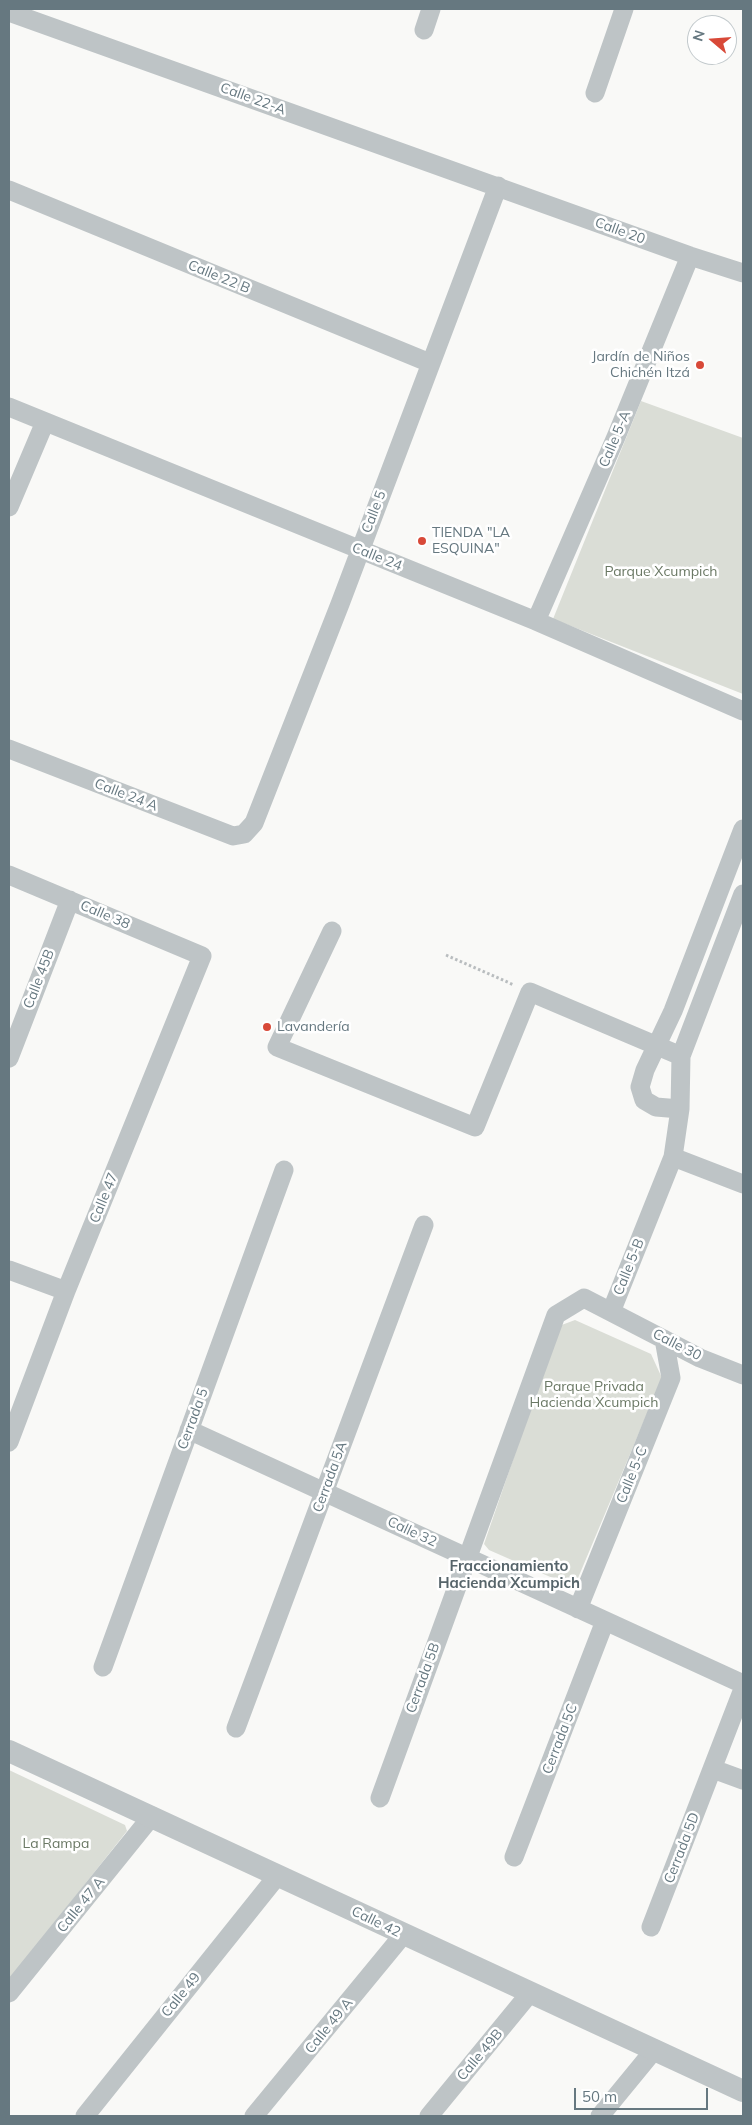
<!DOCTYPE html>
<html>
<head>
<meta charset="utf-8">
<style>
	body { margin:0 }
	#map { position:relative; width:752px; height:2125px; overflow:hidden; background:#f9f9f7; font-family:Mulish,sans-serif }
	canvas { display:block }
	.frame { position:absolute; inset:0; border:10px solid #667880; pointer-events:none }
	.north { position:absolute; left:687px; top:15px; width:50px; height:50px; box-sizing:border-box; background:#fff; border:1px solid #c2c9cc; border-radius:50%; rotate:288deg; font-size:14px; font-weight:700; line-height:20px; text-align:center; color:#667880 }
	.north::after { content:''; display:block; margin:auto; width:18px; height:22px; background:#d84938; clip-path:polygon(50% 0,100% 100%,50% 72%,0 100%) }
	.scale { position:absolute; left:574px; top:2088px; width:134px; height:22px; box-sizing:border-box; border:2px solid #667880; border-top:0; padding-left:6px; font-size:15px; line-height:18px; white-space:nowrap; color:#667880; -webkit-text-stroke:4px #fff; paint-order:stroke }
</style>
</head>
<body>
<div id="map">
<canvas width="752" height="2125"></canvas>
<div class="frame"></div>
<div class="north">N</div>
<div class="scale">50 m</div>
</div>
<script>
const g = document.querySelector('canvas').getContext('2d');
g.lineJoin = 'round';
function paint(path, color) { g.fillStyle = color; g.fill(path, 'evenodd'); }
function trace(path, color, width, dash) { g.strokeStyle = color; g.lineWidth = width; g.lineCap = dash ? 'butt' : 'round'; g.setLineDash(dash || []); g.stroke(path); }
function label(font, color, halo, rows, align = 'center') {
  g.font = font + ' Mulish,sans-serif'; g.lineWidth = 5; g.setLineDash([]); g.textBaseline = 'middle'; g.strokeStyle = halo; g.fillStyle = color; for (const [text, x, y, turn = 0] of rows) {
    g.save(); g.translate(x, y); g.rotate((+turn || 0) * Math.PI / 180); g.textAlign = isNaN(turn) ? turn : align; if (halo) g.strokeText(text, 0, 0); g.fillText(text, 0, 0); g.restore();
  }
}
paint(new Path2D(`
	M641 401 743 438V694L553 619Z
	M575 1320 651 1354 662 1378 578 1578 564 1583 489 1550 484 1544 559 1326Z
	M9 1770 125 1825 127 1831 9 1980Z`), '#daddd6');
trace(new Path2D(`
	M446 955 514 985`), '#b9bdbf', 3, [2.5, 2.5]);
trace(new Path2D(`
	M9 12 690 256 743 273
	M424 30 431 9
	M595 93 624 9
	M9 190 430 363
	M9 407 536 621 743 711
	M9 507 45 422
	M536 621 616 437 690 256
	M9 749 233 836 244 834 254 823 340 604 498 186
	M9 875 202 956 66 1291 9 1442
	M332 931 277 1047 475 1127 530 992 681 1056 680 1109 673 1157 611 1312
	M681 1056 743 894
	M9 1058 70 900
	M680 1109 656 1107 644 1100 640 1087 645 1070 673 1011 743 829
	M673 1157 743 1184
	M9 1270 66 1291
	M189 1430 743 1684
	M578 1609 671 1378 664 1339
	M103 1667 284 1170
	M236 1728 424 1225
	M713 1769 743 1780
	M380 1798 556 1315 584 1298 700 1358 743 1375
	M514 1857 605 1621
	M651 1927 743 1689
	M9 1993 152 1816
	M85 2116 278 1875
	M254 2116 403 1935
	M429 2116 530 1993
	M600 2116 655 2049`), '#bec4c6', 19);
trace(new Path2D(`
	M9 1751 743 2091`), '#bec4c6', 22);
for (const [x, y, r, color] of [
	[700,365,5,"#d84938"],
	[422,541,5,"#d84938"],
	[267,1027,5,"#d84938"]
]) { const dot = new Path2D(); dot.arc(x, y, r, 0, 2 * Math.PI); g.fillStyle = color; g.fill(dot); trace(dot, '#fff', 2); }
label('14px', '#667880', '#fff', [
	["Calle 22-A",253,99,20],
	["Calle 20",620,231,20],
	["Calle 22 B",219,277,22],
	["Calle 5-A",615,439,-67],
	["Calle 5",374,512,-69],
	["Calle 24",377,557,22],
	["Calle 24 A",126,795,21],
	["Calle 38",105,915,23],
	["Calle 45B",39,979,-69],
	["Calle 47",104,1198,-68],
	["Calle 5-B",629,1267,-68],
	["Calle 30",677,1345,27],
	["Cerrada 5",193,1419,-70],
	["Calle 5-C",632,1475,-68],
	["Cerrada 5A",330,1477,-70],
	["Calle 32",412,1532,25],
	["Cerrada 5B",423,1678,-70],
	["Cerrada 5C",560,1739,-69],
	["Cerrada 5D",682,1848,-69],
	["Calle 47 A",81,1905,-51],
	["Calle 42",376,1922,26],
	["Calle 49",181,1995,-51],
	["Calle 49 A",329,2026,-51],
	["Calle 49B",480,2055,-50]
]);
label('14px', '#667880', '#fff', [
	["Jardín de Niños",690,357,"right"],
	["Chichén Itzá",690,373,"right"],
	["TIENDA \"LA",432,533],
	["ESQUINA\"",432,549],
	["Lavandería",277,1027]
], 'left');
label('14px', '#6a7864', '#fff', [
	["Parque Xcumpich",661,572],
	["Parque Privada",594,1387],
	["Hacienda Xcumpich",594,1403],
	["La Rampa",56,1844]
]);
label('bold 15px', '#57656b', '#fff', [
	["Fraccionamiento",509,1566],
	["Hacienda Xcumpich",509,1583]
]);
</script>
</body>
</html>
